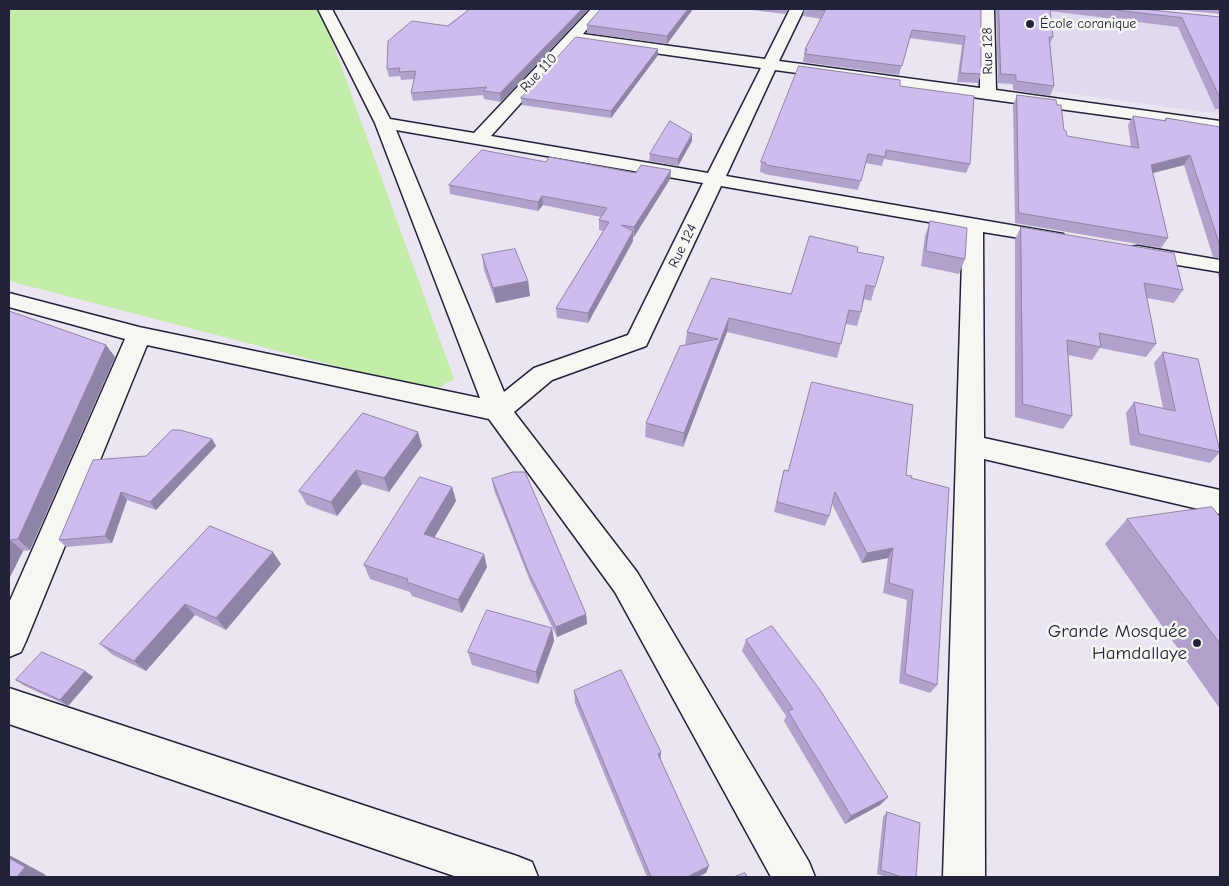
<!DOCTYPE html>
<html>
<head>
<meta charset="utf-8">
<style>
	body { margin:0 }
	#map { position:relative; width:1229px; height:886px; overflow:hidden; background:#eae5f0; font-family:"Comic Neue",sans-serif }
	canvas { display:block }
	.frame { position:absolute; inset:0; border:10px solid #22223b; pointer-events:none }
</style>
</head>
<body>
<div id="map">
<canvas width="1229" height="886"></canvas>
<div class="frame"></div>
</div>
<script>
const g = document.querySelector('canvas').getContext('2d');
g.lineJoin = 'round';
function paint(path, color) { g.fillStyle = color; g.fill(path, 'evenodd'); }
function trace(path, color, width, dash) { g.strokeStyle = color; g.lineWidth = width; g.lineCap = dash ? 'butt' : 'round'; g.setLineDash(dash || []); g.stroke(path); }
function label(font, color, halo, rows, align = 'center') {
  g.font = font + ' "Comic Neue",sans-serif'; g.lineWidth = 5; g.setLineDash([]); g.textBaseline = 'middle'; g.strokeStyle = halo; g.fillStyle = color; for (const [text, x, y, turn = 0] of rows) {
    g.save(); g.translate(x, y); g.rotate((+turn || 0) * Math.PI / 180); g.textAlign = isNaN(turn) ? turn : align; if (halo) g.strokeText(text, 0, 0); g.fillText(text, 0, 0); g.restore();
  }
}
paint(new Path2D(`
	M999 9H1094L1187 19 1220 97V114L999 84Z`), '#e1d9ef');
paint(new Path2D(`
	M9 9H318L326 24 454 379 432 391 9 281Z`), '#c3eca8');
const minor = new Path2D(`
	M318 9H332L390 119 474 133 591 9H605L583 34 765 59 790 9H804L779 61 980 88V9H994L996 90 1220 121V131L775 70 726 176 1063 234 1066 238 1063 242 1056 244 983 232 984 438 1220 490V514L984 459 985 877H943L963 228 721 186 646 346 552 380 514 412 637 572 809 862 815 877H771L615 592 489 419 147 345 26 641 21 652 9 657V603L125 339 9 307V293L139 327 480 398 375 123ZM576 42 761 68 708 173 491 136ZM396 130 703 183 628 335 534 368 504 392Z
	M1138 246 1220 260V272L1130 257 1127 252 1130 247Z
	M9 688 517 856 532 862 538 877H457L9 724Z`);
trace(minor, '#22223b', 3);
paint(minor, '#f6f6f2');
paint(new Path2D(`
	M470 9H589L501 102 484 99 483 95 413 101 411 93 414 79 401 80 400 76 389 77 387 69Z
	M601 9H693L667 44 587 33V25Z
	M743 9H789L785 14Z
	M804 9H981V74L978 83 957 82 962 45 909 38 899 75 803 62 805 49 821 19 803 16Z
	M996 9H1142L1220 17V109H1215L1178 27 1050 11 1053 37 1050 43 1054 86 1050 96 1013 90V84L998 83Z
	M1168 9H1220V14Z
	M658 49V55L611 118 522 105 521 98Z
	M900 86 970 164 966 173 884 159 882 166 865 163 858 190 764 174V173L760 172 761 162Z
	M1017 95 1057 105 1064 130 1067 136 1131 147 1128 125 1133 116 1164 120 1166 118 1220 127V259L1213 257 1184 165 1153 173 1168 238 1161 248 1015 223 1013 105Z
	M692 134V141L678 166 649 161 650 154Z
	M546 162 636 173 671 170 670 179 634 237H633V241L588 323 557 318 556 308 603 231 599 230V220L601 217 543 205 538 211 450 194 449 185Z
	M930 221 965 259 959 274 921 266 925 236Z
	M1021 227 1183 290 1174 303 1147 298 1156 344 1146 357 1100 348 1092 360 1068 355 1072 416 1063 429 1015 417V239Z
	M857 252 875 287 871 301 864 299 861 312 857 326 846 324 837 358 727 332 683 447 645 437 646 423 685 345 687 332 791 294Z
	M482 255 528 281 530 296 496 303 484 270Z
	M1220 272V281L1218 275Z
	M9 311 106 345 115 357 30 550 23 551 9 579Z
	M1163 352 1220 452 1210 463 1130 445 1126 413 1134 402 1163 408 1154 363Z
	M363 413 422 446 389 492 362 484 337 516 307 505 299 491Z
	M212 439 216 446 156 510 127 500 112 543 66 547 59 540 146 456Z
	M784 470 788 471 906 475 911 478 937 685 930 693 899 683 907 600 883 593 888 558 862 563 832 504 829 516 825 526 774 512Z
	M492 479 586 614 587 624 557 637 530 581 494 490Z
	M452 487 456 501 434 538 487 567 462 613 412 596 410 592 370 579 364 565Z
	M1220 517V709L1105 544 1127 519Z
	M210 526 281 564 226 630 195 615 146 671 113 655 100 644Z
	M552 628 554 641 538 684 472 665 468 652Z
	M746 640 888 797 880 805 845 824 784 721 786 716 742 651Z
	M85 671 93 677 68 706 25 686 16 680Z
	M574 691 709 866 706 873 698 877H647L575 703Z
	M887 812 916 877H887L877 874 883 817Z`), '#b0a2cc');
paint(new Path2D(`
	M582 9H589L501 102 500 93Z
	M688 9H693L667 44V36Z
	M658 49V55L611 118V111Z
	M692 134V141L678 166V159Z
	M1190 155 1184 165 1145 175 1151 165Z
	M671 170 670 179 634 237V227Z
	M542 196 543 205 538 211V202Z
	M633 231V241L588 323V313Z
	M528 281 530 296 496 303 493 288Z
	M729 318 727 332 683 447 684 433Z
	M106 345 115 357 30 550 18 539Z
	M418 432 422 446 389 492 384 478Z
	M212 439 216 446 156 510 150 502Z
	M356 470 362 484 337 516 331 502Z
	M452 487 456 501 428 548 424 534Z
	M121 492 127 500 112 543 105 536Z
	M10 540 23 551 9 579V543Z
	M893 548 888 558 862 563 867 553Z
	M273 552 281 564 226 630 216 618Z
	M484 554 487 567 462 613 458 600Z
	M185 604 195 615 146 671 134 661Z
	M586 614 587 624 557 637 556 627Z
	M552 628 554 641 538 684 536 672Z
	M85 671 93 677 68 706 60 700Z
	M661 752 660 763 658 754Z
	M888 797 880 805 845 824 851 816Z
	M9 855 46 875 44 877H17L9 858Z
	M709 866 706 873 698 877H687Z`), '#9084a6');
const building = new Path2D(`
	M470 9H582L500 93 483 91 487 87 411 93 416 71 399 72 400 68 387 69 388 41 412 21 448 26Z
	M601 9H688L667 36 587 25Z
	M810 9H981V74L960 73 965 36 912 30 902 66 805 54 807 49H805L825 11Z
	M999 9H1050L1053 37H1049L1054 86 1016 81V75L1001 74Z
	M1106 9H1142L1220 17V98L1182 18Z
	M576 37 658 49 611 111 521 98Z
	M799 66 900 80V86L974 96 970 164 886 150 885 157 868 154 861 181 766 165V163L761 162Z
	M1017 95 1056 100 1057 105H1061L1064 130 1066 131 1067 136 1139 148 1133 116 1166 121V118L1220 127V246L1190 155 1151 165 1168 238 1019 213Z
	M670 121 692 134 678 159 650 154Z
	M482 150 546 162 549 157 636 173 641 165 671 170 634 227 621 225 633 231 588 313 556 308 609 222 599 220 607 208 542 196 538 202 449 185Z
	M930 221 967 228 965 259 926 251Z
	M1021 227 1174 253 1183 290 1144 283 1156 344 1099 333 1101 347 1067 340 1072 416 1023 404Z
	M810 236 858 247 857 252 884 257 875 287 866 285 861 312 849 310 841 344 729 318 684 433 646 423 680 346 718 339 687 332 711 278 791 294Z
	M515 249 528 281 493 288 482 255Z
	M9 311 106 345 18 539 10 540 9 543Z
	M1163 352 1198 359 1220 452 1139 434 1134 402 1175 411Z
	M812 382 913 405 906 475 912 476 911 478 949 488 937 685 905 674 913 590 889 583 893 548 867 553 835 492 829 516 777 502 784 470 788 471Z
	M363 413 418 432 384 478 356 470 331 502 299 491Z
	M172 430H180L212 439 150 502 121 492 105 536 59 540 93 460 146 456Z
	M513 472H525L586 614 556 627 528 571 492 479Z
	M420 477 452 487 424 534 484 554 458 600 407 582 408 579 364 565Z
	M1212 507 1220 517V644L1127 519Z
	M210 526 273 552 216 618 185 604 134 661 100 644Z
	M487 610 552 628 536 672 468 652Z
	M772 626 820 690 888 797 851 816 788 711 793 709 746 640Z
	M42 652 85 671 60 700 16 680Z
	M621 670 661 752 658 754 709 866 687 877H651L574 691Z
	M887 812 920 823 916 877H902L881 870Z
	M9 858 25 867 17 877H9Z
	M745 873 747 877H734Z`);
paint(building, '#cdbced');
trace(building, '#9084a6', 1);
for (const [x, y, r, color] of [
	[1030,24,5,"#22223b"],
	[1197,643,5,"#22223b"]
]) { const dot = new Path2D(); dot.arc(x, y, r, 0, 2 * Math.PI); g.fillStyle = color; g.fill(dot); trace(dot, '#f6f6f2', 2); }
label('14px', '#22223b', '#f6f6f2', [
	["École coranique",1040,24]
], 'left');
label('14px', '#22223b', '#f6f6f2', [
	["Rue 128",988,51,-91],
	["Rue 110",539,73,-47],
	["Rue 124",683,246,-64]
]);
label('19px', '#22223b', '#f6f6f2', [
	["Grande Mosquée",1187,632],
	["Hamdallaye",1187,654]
], 'right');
</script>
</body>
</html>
